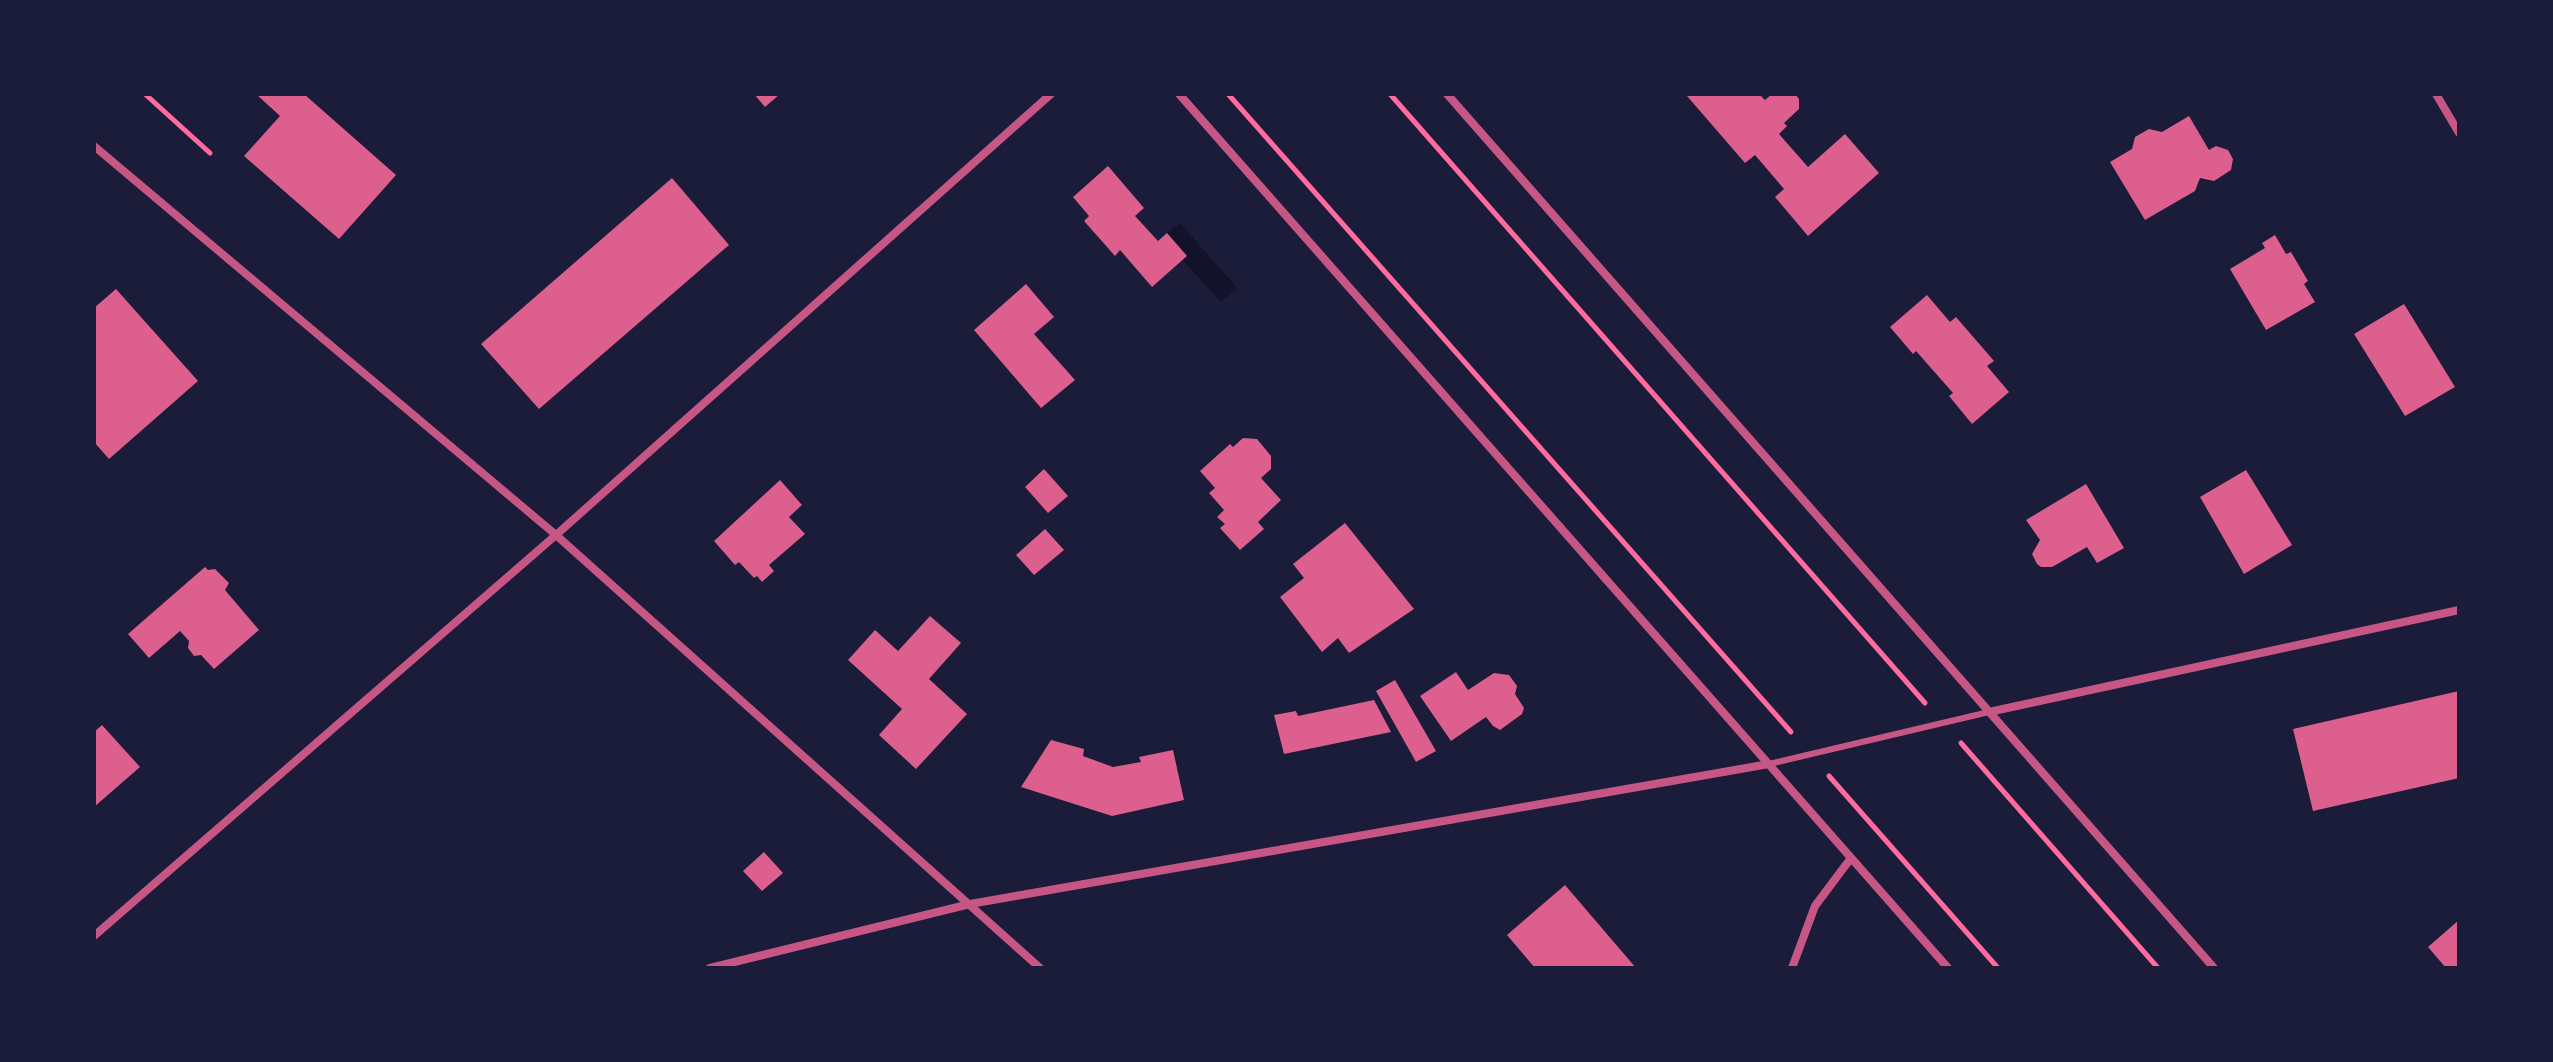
<!DOCTYPE html>
<html>
<head>
<meta charset="utf-8">
<style>
	body { margin:0 }
	#map { position:relative; width:2553px; height:1062px; overflow:hidden; background:#1b1b3a; font-family:"Fira Sans",sans-serif }
	canvas { display:block }
	.frame { position:absolute; inset:0; border:96px solid #1b1b3a; pointer-events:none }
</style>
</head>
<body>
<div id="map">
<canvas width="2553" height="1062"></canvas>
<div class="frame"></div>
</div>
<script>
const g = document.querySelector('canvas').getContext('2d');
g.lineJoin = 'round';
function paint(path, color) { g.fillStyle = color; g.fill(path, 'evenodd'); }
function trace(path, color, width, dash) { g.strokeStyle = color; g.lineWidth = width; g.lineCap = dash ? 'butt' : 'round'; g.setLineDash(dash || []); g.stroke(path); }
paint(new Path2D(`
	M1180 223 1237 288 1221 302 1183 260 1187 255 1167 233Z`), '#12122b');
paint(new Path2D(`
	M256 94H304L396 175 339 239 244 156 280 116Z
	M754 94H780L765 107Z
	M1689 94H1759L1765 100 1772 94H1795L1799 99V109L1784 123 1787 126 1779 134 1808 167 1845 134 1879 173 1808 236 1775 197 1784 189 1755 155 1745 163 1687 96Z
	M2189 116 2209 150 2216 146 2228 150 2233 159 2231 170 2214 181 2200 178 2195 191 2145 220 2110 162 2132 149 2135 137 2149 129 2162 132Z
	M1108 166 1144 208 1135 216 1158 241 1167 233 1187 256 1152 287 1120 250 1115 256 1084 221 1089 216 1073 197Z
	M672 178 729 245 539 409 481 344Z
	M2275 235 2286 254 2291 252 2308 281 2304 284 2315 302 2266 330 2230 269 2265 248 2262 243Z
	M1026 284 1054 317 1034 334 1075 380 1041 408 974 330Z
	M116 289 198 381 109 459 94 442V308Z
	M1927 295 1950 322 1956 317 1994 361 1987 366 2009 392 1972 424 1949 396 1953 393 1916 351 1913 354 1890 327Z
	M2404 304 2455 387 2405 416 2354 334Z
	M1243 438 1257 439 1271 456V469L1261 478 1281 500 1258 522 1264 529 1240 550 1220 528 1225 524 1217 517 1224 510 1209 493 1215 488 1200 471 1230 444 1233 447Z
	M1044 469 1068 496 1048 513 1025 487Z
	M2246 470 2292 545 2244 574 2200 497Z
	M780 480 802 505 789 517 805 534 769 565 774 571 762 582 757 576 754 578 739 562 735 565 714 541Z
	M2086 484 2124 548 2097 563 2087 547 2052 567H2041L2037 564 2032 554 2040 540 2026 520Z
	M1345 523 1414 609 1349 653 1338 638 1322 652 1280 597 1304 578 1293 564Z
	M1045 529 1064 550 1034 575 1016 555Z
	M205 567 208 570 215 569 229 583 225 590 259 630 214 669 201 655 194 656 188 648 189 641 180 631 149 658 128 634Z
	M930 616 961 643 929 679 967 714 916 769 879 735 902 709 848 660 875 630 898 651Z
	M1456 672 1468 690 1494 673 1509 675 1517 686 1515 694 1524 708 1522 714 1500 730 1493 726 1486 717 1451 741 1420 696Z
	M1395 680 1436 751 1416 762 1376 691Z
	M2459 691V778L2313 811 2293 729Z
	M1374 700 1391 732 1284 754 1274 715 1296 711 1298 716Z
	M102 725 140 767 94 807V732Z
	M1051 740 1084 749 1083 756 1113 767 1141 762 1139 757 1173 750 1184 800 1112 816 1021 787Z
	M764 852 783 873 762 891 743 871Z
	M1565 885 1636 968H1535L1507 935Z
	M2459 920V968H2446L2428 947Z`), '#dd5f8e');
trace(new Path2D(`
	M145 94 210 153
	M1228 94 1791 732
	M1390 94 1925 703
	M1961 743 2158 968
	M1829 776 1998 968`), '#ff6b9d', 5);
trace(new Path2D(`
	M1769 764 1989 712`), '#c65784', 6);
trace(new Path2D(`
	M1179 94 1948 968
	M1447 94 2214 968
	M2436 94 2459 133
	M94 146 556 535 1040 968
	M1989 712 2459 610
	M94 936 556 535 1051 94
	M710 968 970 904 1769 764
	M1792 968 1815 906 1851 858`), '#c65784', 8);
</script>
</body>
</html>
